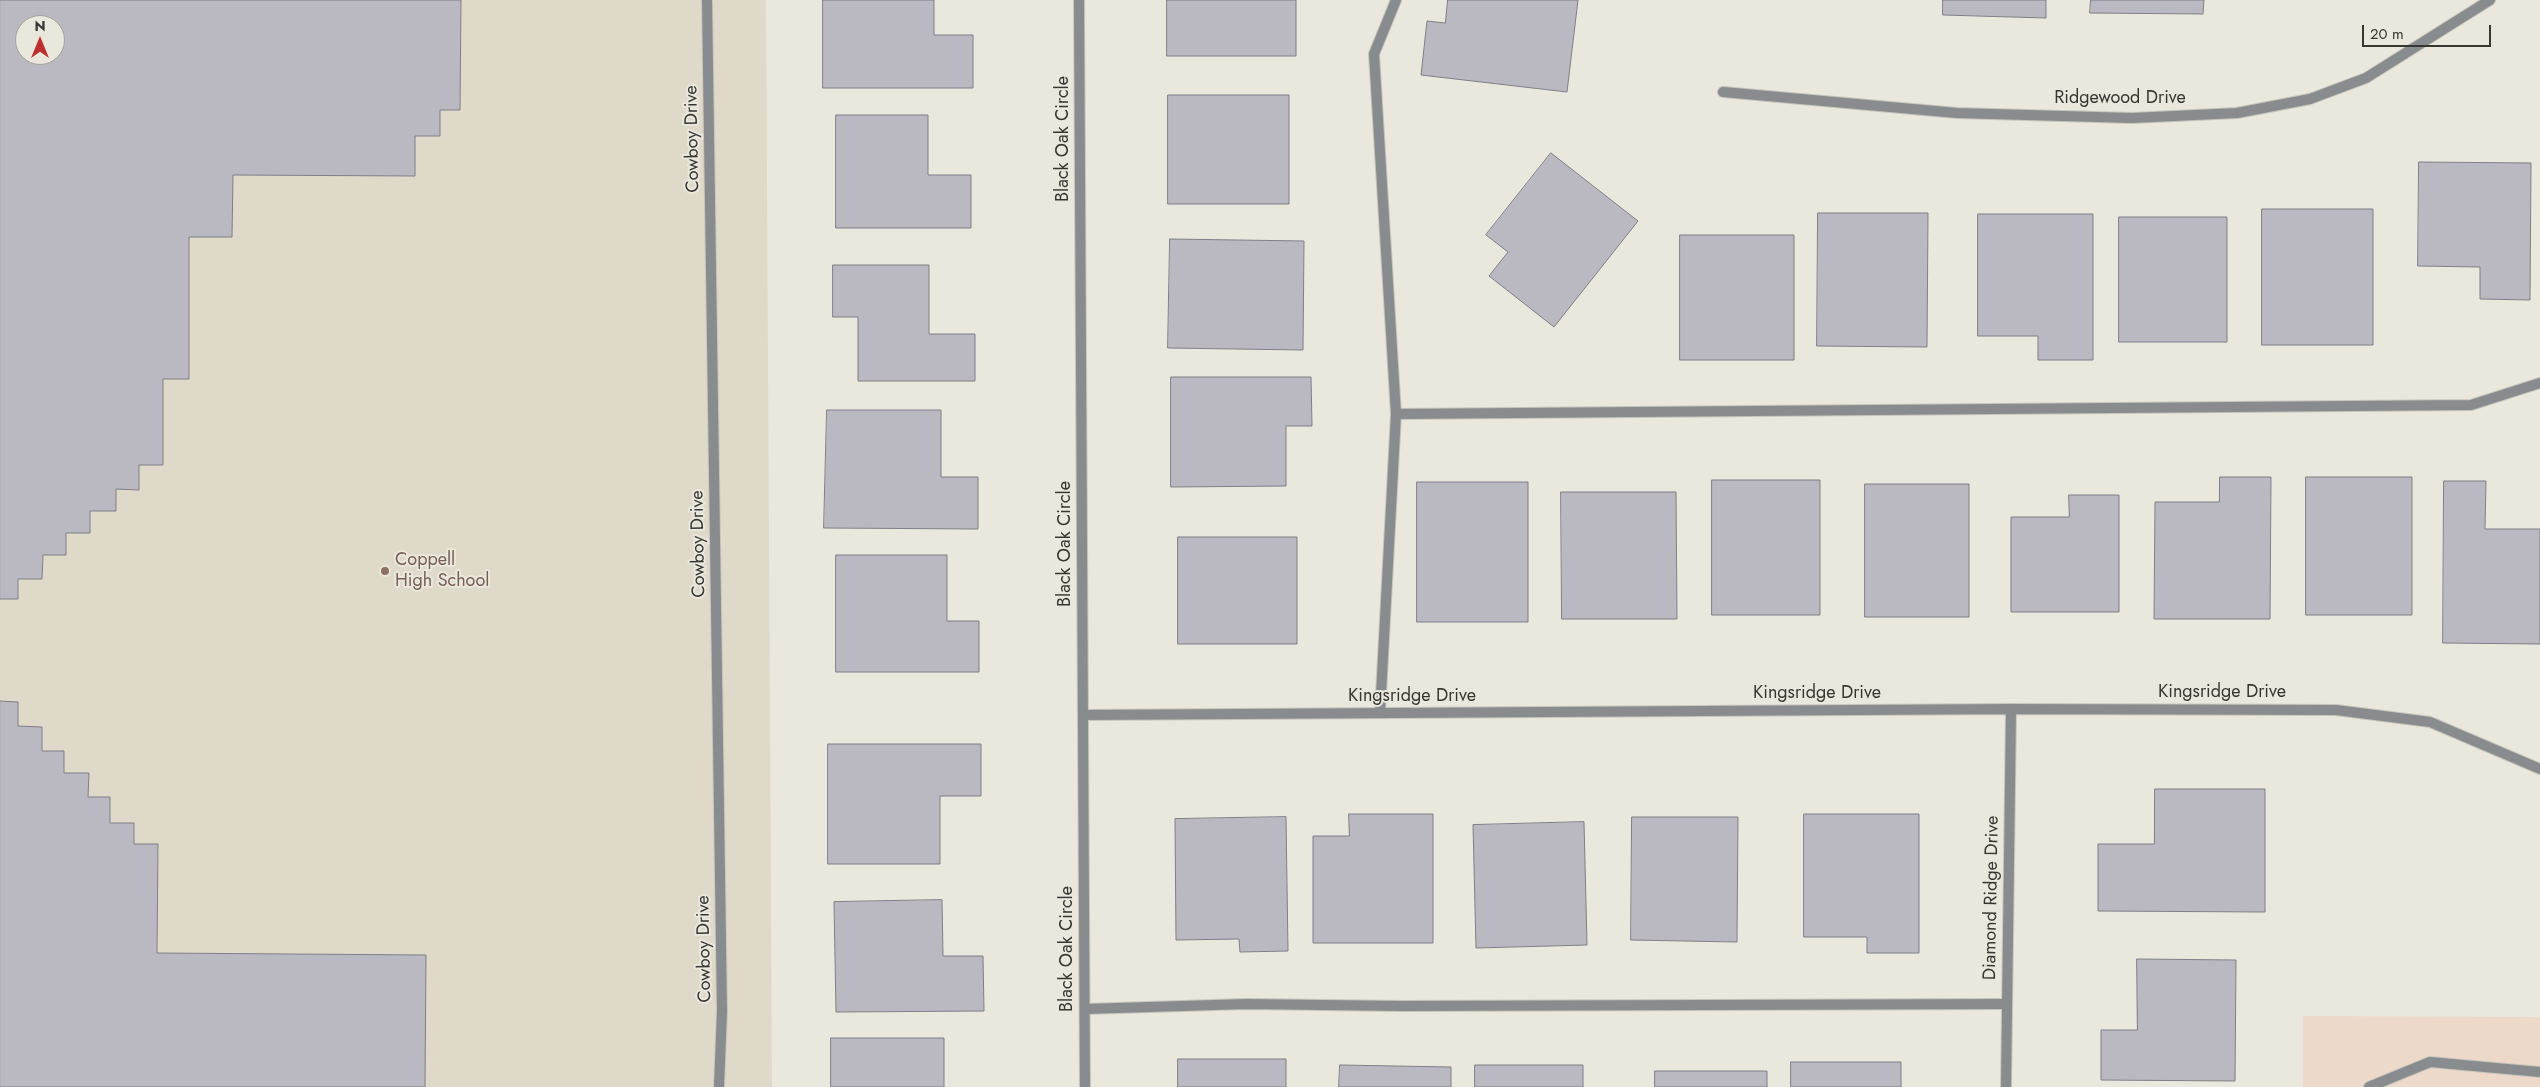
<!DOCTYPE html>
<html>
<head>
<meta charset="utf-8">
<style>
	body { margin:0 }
	#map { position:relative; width:2540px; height:1087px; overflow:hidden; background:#eae7dd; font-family:Jost,sans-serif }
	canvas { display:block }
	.north { position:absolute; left:15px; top:15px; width:50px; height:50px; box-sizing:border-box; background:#eae7dd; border:1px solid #a2a099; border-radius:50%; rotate:0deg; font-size:14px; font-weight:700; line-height:20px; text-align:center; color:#373632 }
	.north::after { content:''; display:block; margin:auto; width:18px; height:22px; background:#be2f2e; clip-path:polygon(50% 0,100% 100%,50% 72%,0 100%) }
	.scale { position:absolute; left:2362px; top:25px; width:129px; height:22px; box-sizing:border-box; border:2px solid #373632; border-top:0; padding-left:6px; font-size:15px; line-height:18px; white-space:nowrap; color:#373632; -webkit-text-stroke:4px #eae7dd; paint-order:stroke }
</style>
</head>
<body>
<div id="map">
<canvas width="2540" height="1087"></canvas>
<div class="north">N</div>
<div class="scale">20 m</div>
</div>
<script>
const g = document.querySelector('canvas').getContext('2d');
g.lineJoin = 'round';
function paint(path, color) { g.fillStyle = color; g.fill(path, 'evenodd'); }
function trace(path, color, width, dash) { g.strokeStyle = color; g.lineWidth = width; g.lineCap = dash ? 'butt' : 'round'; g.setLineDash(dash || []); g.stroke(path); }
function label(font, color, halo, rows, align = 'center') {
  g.font = font + ' Jost,sans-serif'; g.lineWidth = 4; g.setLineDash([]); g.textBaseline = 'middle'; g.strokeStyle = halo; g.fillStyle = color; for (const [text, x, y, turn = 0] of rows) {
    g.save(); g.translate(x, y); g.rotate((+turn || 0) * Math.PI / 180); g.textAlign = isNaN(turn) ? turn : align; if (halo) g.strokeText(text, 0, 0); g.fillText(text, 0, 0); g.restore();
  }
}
paint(new Path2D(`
	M2303 1016 2540 1017V1087H2303Z`), '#ecd9c9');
paint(new Path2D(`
	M0 0H766L772 1087H0ZM25 25H55V55H25Z`), '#dfd9ca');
const building = new Path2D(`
	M0 0H461L460 110H440V136H415V176L233 175 232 237H189V379H163V465H139V490L116 489V511H90V533H66V555H43L42 579H18V599H0ZM25 25H55V55H25Z
	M823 0H934V35H973V88H823Z
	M1167 0H1296V56H1167Z
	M1448 0H1578L1567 92 1421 75 1427 21 1445 23Z
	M1943 0H2046V18L1943 15Z
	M2091 0H2204L2203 14 2090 13Z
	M1168 95H1289V204H1168Z
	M836 115H928V175H971V228H836Z
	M1551 153 1638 221 1554 327 1489 276 1508 252 1486 235Z
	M2419 162 2531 163 2530 300 2480 299V267L2418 266Z
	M2262 209H2373V345H2262Z
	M1818 213H1928L1927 347 1817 346Z
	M1978 214H2093V360H2038V336H1978Z
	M2119 217H2227V342H2119Z
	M1680 235H1794V360H1680Z
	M1170 239 1304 241 1303 350 1168 348Z
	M833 265H929V334H975V381H858V317H833Z
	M1171 377H1311L1312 426H1286V486L1171 487Z
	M827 410H941V477H978V529L824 528Z
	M2220 477H2271L2270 619H2154L2155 502H2219Z
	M2306 477H2412V615H2306Z
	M1712 480H1820V615H1712Z
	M2444 481H2486L2485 529H2540V644L2443 643Z
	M1417 482H1528V622H1417Z
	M1865 484H1969V617H1865Z
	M1561 492H1676L1677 619H1562Z
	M2069 495H2119V612H2011V517H2069Z
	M1178 537H1297V644H1178Z
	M836 555H947V621H979V672H836Z
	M0 701 18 702V726L42 727V751H64V773H89L88 797H110V823H134V844H158L157 953 426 955 425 1087H0Z
	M828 744H981V796H940V864H828Z
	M2155 789H2265V912L2098 911V844H2154Z
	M1349 814H1433V943H1313V836H1349Z
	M1804 814H1919V953H1867V937H1804Z
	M1286 817 1288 951 1240 952 1239 939 1176 940 1175 819Z
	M1632 817H1738L1737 942 1631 940Z
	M1584 822 1587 945 1476 948 1473 825Z
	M942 900 943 956H983L984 1011 836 1012 834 902Z
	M2137 959 2236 960 2235 1081 2101 1080V1030H2137Z
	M831 1038H944V1087H831Z
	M1178 1059H1286V1087H1178Z
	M1791 1062H1901V1087H1791Z
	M1340 1065 1451 1067V1087H1339Z
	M1475 1065H1583V1087H1475Z
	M1655 1071H1767V1087H1655Z`);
paint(building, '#bab9c2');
trace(building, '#7f7f87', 1);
const service = new Path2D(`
	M1396 414 2471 405 2540 383
	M1380 713 1396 414 1374 54 1396 0
	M1085 1009 1246 1004 1401 1006 2007 1004
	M2369 1087 2430 1062 2540 1072`);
const minor = new Path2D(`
	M707 0 722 1011 719 1087
	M1079 0 1085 1087
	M1723 92 1957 113 2132 118 2237 113 2310 99 2366 78 2490 0
	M1083 715 2011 709 2336 710 2430 722 2540 769
	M2006 1087 2011 709`);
trace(service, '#c6c4bb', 12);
trace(minor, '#c6c4bb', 12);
trace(service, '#888c8e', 10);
trace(minor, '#888c8e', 10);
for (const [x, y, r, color] of [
	[385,571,5,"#8d6e63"]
]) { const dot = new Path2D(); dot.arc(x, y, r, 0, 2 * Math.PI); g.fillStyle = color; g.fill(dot); trace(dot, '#eae7dd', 2); }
label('18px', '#373632', '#eae7dd', [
	["Ridgewood Drive",2120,99],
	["Cowboy Drive",693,139,-91],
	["Black Oak Circle",1064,139,-90],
	["Cowboy Drive",699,544,-91],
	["Black Oak Circle",1066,544,-90],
	["Kingsridge Drive",2222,693],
	["Kingsridge Drive",1817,694],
	["Kingsridge Drive",1412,697],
	["Diamond Ridge Drive",1992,898,-89],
	["Cowboy Drive",705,949,-91],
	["Black Oak Circle",1068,949,-90]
]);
label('18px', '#785e54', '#eae7dd', [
	["Coppell",395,561],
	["High School",395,582]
], 'left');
</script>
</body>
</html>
